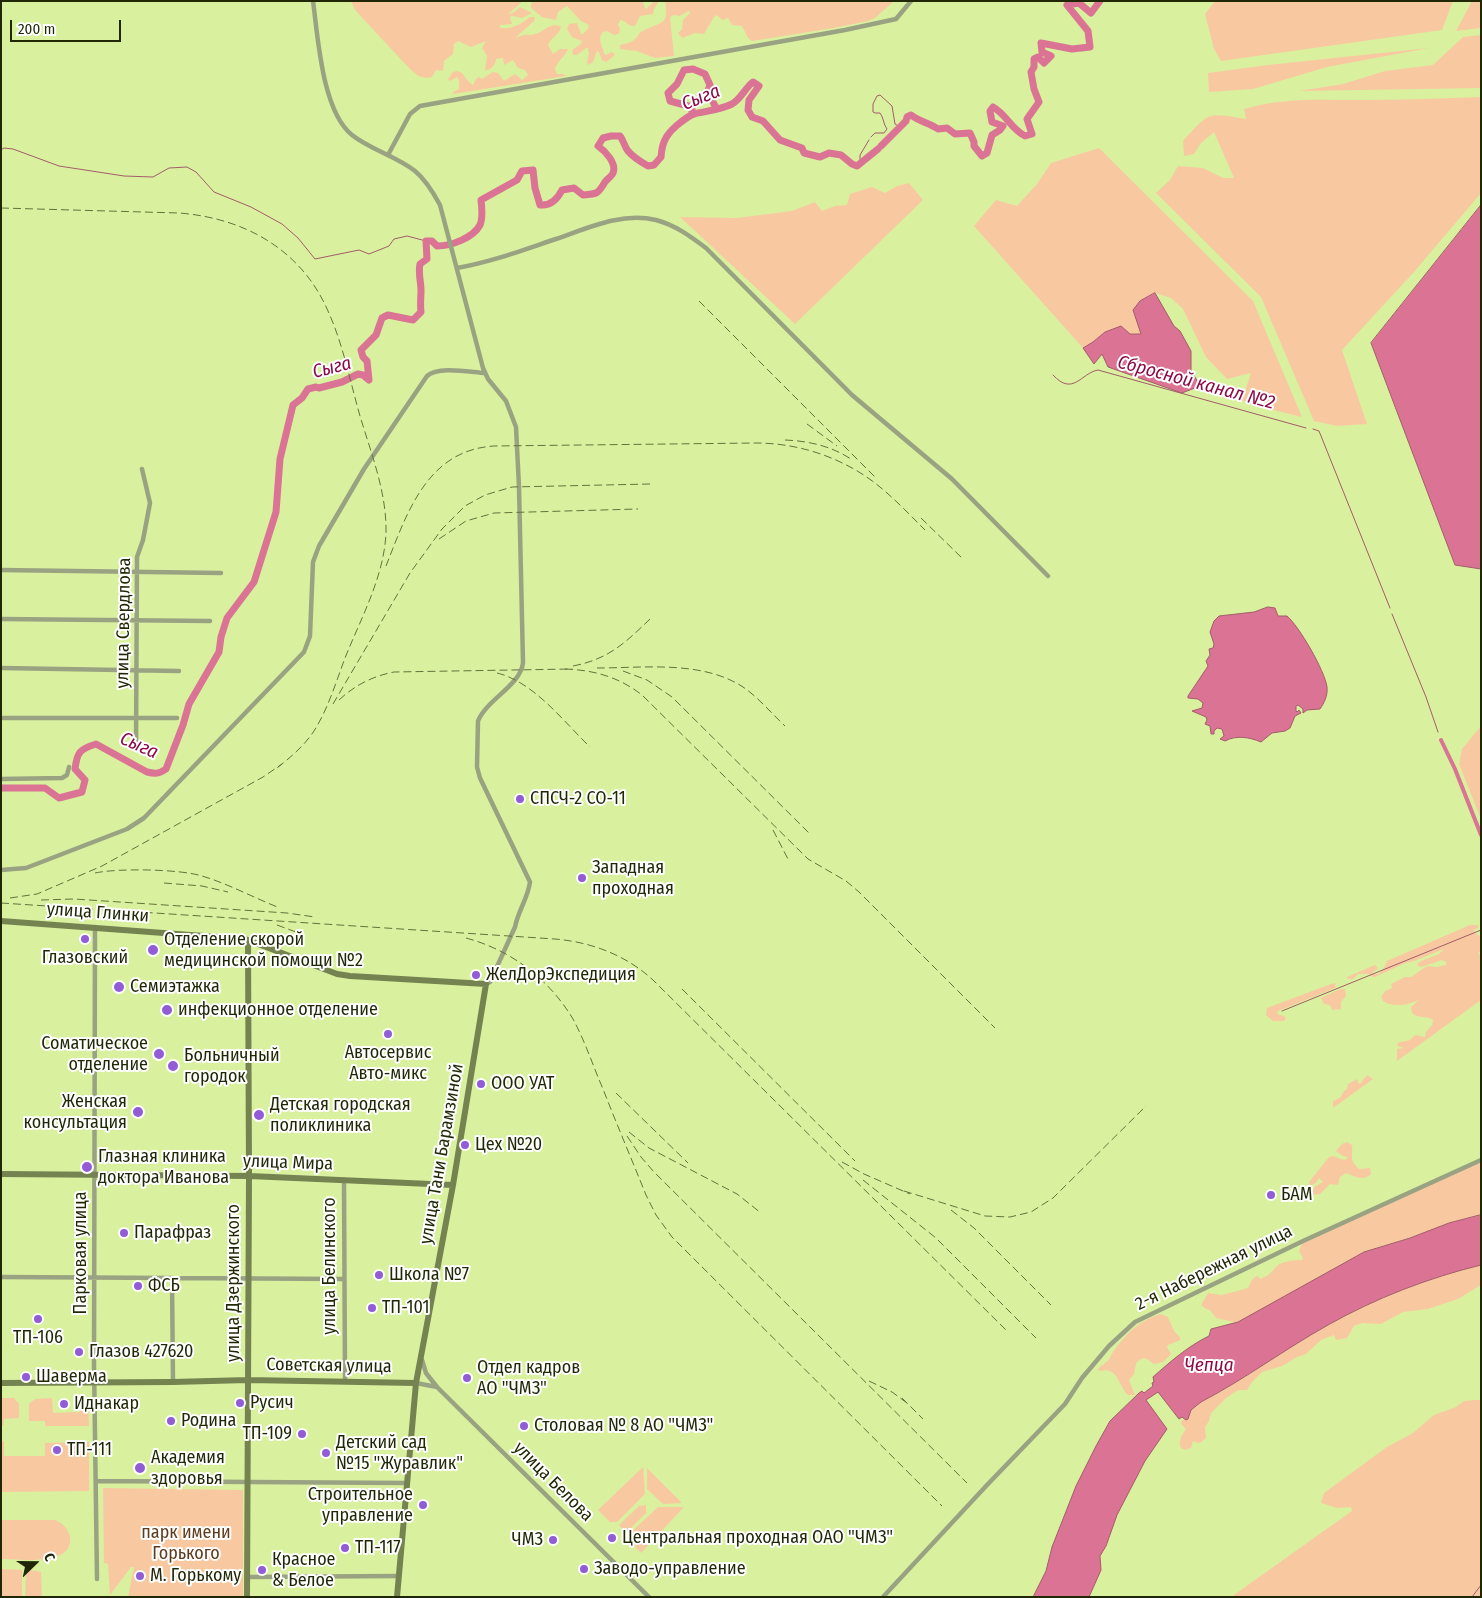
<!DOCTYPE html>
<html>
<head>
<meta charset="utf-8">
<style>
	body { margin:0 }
	#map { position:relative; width:1482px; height:1598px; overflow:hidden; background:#d9f09e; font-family:"Fira Sans Condensed",sans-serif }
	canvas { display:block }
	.frame { position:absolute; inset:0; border:2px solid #1f2705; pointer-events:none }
	.north { position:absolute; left:10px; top:1538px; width:50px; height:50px; -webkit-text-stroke:4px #fff; paint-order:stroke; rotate:68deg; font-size:14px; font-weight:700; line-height:20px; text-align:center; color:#1f2705 }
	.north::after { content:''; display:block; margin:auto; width:18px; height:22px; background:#1f2705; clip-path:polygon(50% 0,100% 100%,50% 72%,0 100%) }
	.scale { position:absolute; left:10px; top:20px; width:111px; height:22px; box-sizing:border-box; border:2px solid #1f2705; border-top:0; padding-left:6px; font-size:15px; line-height:18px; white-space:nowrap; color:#1f2705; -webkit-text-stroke:4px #fff; paint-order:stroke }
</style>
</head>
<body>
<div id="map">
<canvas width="1482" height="1598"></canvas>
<div class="frame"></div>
<div class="north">С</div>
<div class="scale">200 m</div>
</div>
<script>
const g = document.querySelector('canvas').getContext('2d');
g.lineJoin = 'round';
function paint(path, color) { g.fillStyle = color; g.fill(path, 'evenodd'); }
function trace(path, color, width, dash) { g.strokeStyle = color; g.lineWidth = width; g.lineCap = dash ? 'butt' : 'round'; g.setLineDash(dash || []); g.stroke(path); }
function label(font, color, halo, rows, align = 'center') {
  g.font = font + ' "Fira Sans Condensed",sans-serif'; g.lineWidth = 4; g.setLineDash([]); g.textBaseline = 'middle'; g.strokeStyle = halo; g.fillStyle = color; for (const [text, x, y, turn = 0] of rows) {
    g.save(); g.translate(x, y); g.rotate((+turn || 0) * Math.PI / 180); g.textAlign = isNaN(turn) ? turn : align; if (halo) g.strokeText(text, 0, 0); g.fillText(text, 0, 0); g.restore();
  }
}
paint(new Path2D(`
	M351 1H520L521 3 508 14 513 13 520 7 532 13 522 18 512 16 510 17 512 24 500 25 499 27C509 31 522 24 530 17H534L535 18 534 21 516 37V38C528 32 527 37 535 34 545 32 550 21 561 27 559 35 551 38 548 45L553 54 560 49H568C565 57 557 61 555 69L557 74H563L566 76 453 94V92L459 89V81L457 77 450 81 448 79 453 72 457 71C465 72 465 81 473 85L476 79 479 77 482 79 493 72 498 73 504 81 515 74 522 80 528 75 525 70 518 68 513 60 504 65 503 58 496 59C496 64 491 71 485 70L487 56 482 48 486 41 471 47 458 41 454 44 453 54 444 61 443 71 436 70 432 77C422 80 415 74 408 67L355 10Z
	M533 1H643L645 8 646 9 654 1H659L654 9 653 14 640 16 635 26C628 27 626 20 620 20L618 25 620 29 619 34 614 35 607 31 603 32C597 39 602 45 604 53L606 55 612 52 615 55 606 62 602 60 599 52 597 51 593 62 588 65 587 62 589 54 588 48H586L577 55H573L572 50 581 44 582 41 572 37 567 29 569 24 577 23 581 34H583L588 29 589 25 581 21 567 6 558 12 556 20 542 17 531 8V4Z
	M665 1H892L893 2 875 18 868 21 834 28 752 41 748 38 742 26 732 25 728 18 722 20 717 15 714 17 704 34 695 33 682 38 678 33 682 29 683 20 690 13 689 11 679 16 674 15 670 17 674 56 655 58 637 51 620 49V45C627 43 632 43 637 37 641 32 637 34 643 31 660 21 670 27 665 1Z
	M1215 1H1453L1442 30 1221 61 1214 49 1205 14Z
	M1472 1H1481V28L1456 31Z
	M1481 35V88L1299 91 1343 84 1385 71 1433 65 1463 37Z
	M1429 48 1327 67 1253 89 1209 92 1208 73 1268 65Z
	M1481 97V193L1414 272 1342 350 1367 424 1337 426 1314 421 1261 297 1156 193 1170 180 1178 166 1203 168 1223 178H1234L1214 132 1201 143 1194 154 1184 156 1183 141C1211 111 1206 113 1246 119L1244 109C1283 97 1325 100 1366 100 1404 100 1442 98 1481 97Z
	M1099 148 1253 301 1302 417 1249 404 1242 400 1251 373 1227 379 1206 357 1183 309 1171 298 1155 293 1140 301 1141 334 1105 332 1093 342 1083 348 974 226 996 200 1017 206 1037 184 1051 163Z
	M909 183 923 200 795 324 680 217 737 218 792 211 815 202 822 211 835 206 847 205 850 194 872 187 885 193 897 186Z
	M1481 726V819L1459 764 1462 749Z
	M1470 925H1478V928L1474 930V932L1481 937V949L1478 954 1481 955V1000L1397 1061V1049L1404 1048 1398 1046 1397 1043 1410 1040 1415 1035 1425 1037 1426 1032 1432 1025 1433 1020C1425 1014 1411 1021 1411 1007L1419 1000C1407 1005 1395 1008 1383 1001L1381 997 1385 991 1392 988 1391 984 1405 977H1411L1427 966 1437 967 1446 965V962L1442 960 1421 967 1417 965 1419 962 1439 954 1444 949 1414 961 1405 963 1375 977 1369 976 1370 974H1358L1353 979H1348L1347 977 1375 965 1378 968 1371 974H1379L1384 968 1387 961Z
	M1336 983 1335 988 1278 1011 1277 1014 1284 1016 1286 1019 1284 1021H1273L1266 1015 1267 1008 1331 984Z
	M1340 989H1345L1346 996 1341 1002V1009L1332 1010 1330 1005 1324 1004 1321 998Z
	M1367 1075 1373 1079 1333 1108V1101L1340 1098 1344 1091 1347 1089 1348 1084 1357 1079 1359 1084H1360Z
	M1347 1142 1352 1145C1353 1157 1349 1159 1359 1169L1370 1168 1371 1174C1364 1182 1354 1176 1346 1173L1340 1177 1338 1185 1330 1184 1320 1194 1312 1195 1314 1187 1323 1182 1319 1178 1316 1183 1310 1186 1309 1182 1329 1157C1336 1154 1340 1162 1347 1159V1157L1343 1156 1336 1151 1342 1144Z
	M1481 1160V1215L1364 1252 1238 1323 1216 1318 1210 1310 1206 1309 1201 1305 1208 1293 1222 1295 1248 1288C1251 1283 1252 1277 1258 1276L1260 1279C1269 1276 1271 1272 1277 1266 1282 1261 1295 1260 1302 1260L1303 1258 1299 1251 1303 1241Z
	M1481 1265V1285L1458 1299 1428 1309 1403 1312 1381 1324 1362 1323 1354 1326 1347 1338 1336 1340 1334 1335 1321 1340 1306 1354 1297 1357 1282 1366 1262 1372 1252 1382 1247 1390H1238L1226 1398 1211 1413 1209 1421 1205 1427 1206 1438C1201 1443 1199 1444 1193 1441L1191 1448 1185 1450 1181 1448C1178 1440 1182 1435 1186 1429L1182 1425 1181 1422 1184 1419 1186 1420 1191 1410 1201 1402C1245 1379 1285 1349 1328 1325 1376 1298 1428 1278 1481 1265Z
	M1161 1314 1168 1317 1174 1331 1180 1337V1340L1168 1345 1167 1347 1171 1354 1163 1362 1154 1364 1147 1359 1144 1358C1134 1361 1136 1366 1134 1374L1129 1380 1135 1395H1128C1118 1386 1119 1366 1099 1371L1098 1369C1101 1365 1107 1363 1109 1359 1121 1338 1137 1321 1161 1314Z
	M1 1398H14L19 1404V1418L4 1419 3 1426H1Z
	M52 1398 53 1413 80 1412V1399H88L89 1426H45V1421H29V1404L35 1399Z
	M1476 1400H1481V1597H1231L1352 1511 1351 1507 1337 1508 1321 1503 1324 1493 1387 1447 1413 1433 1434 1415 1456 1407 1464 1401Z
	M4 1441V1456H45V1443L89 1442V1491L1 1492V1442Z
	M643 1467 645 1494 617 1522H610L598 1510Z
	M647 1468 682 1503 663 1504 647 1489Z
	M103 1488 243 1490V1597H128L134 1567H131L110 1595 108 1564 104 1563Z
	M646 1505V1513L626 1533 619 1525 639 1506Z
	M658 1507H684L641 1553 629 1540V1534Z
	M1 1520H55C62 1523 68 1528 70 1537 74 1567 19 1559 1 1559Z
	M1 1569 22 1570V1597H1Z
	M29 1570 41 1572 42 1597H25L26 1575Z`), '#f8c9a1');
const water = new Path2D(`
	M1481 205V569L1455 565 1371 343Z
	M1155 293 1174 326 1180 331 1191 351V370L1200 386 1182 393 1108 367 1102 354 1094 364 1083 348 1093 342 1105 332 1121 326 1130 334H1141L1133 310 1140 301Z
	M1268 607 1275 608 1278 616H1287C1299 626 1325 671 1327 687 1328 696 1324 703 1320 709L1307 710 1303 713V709L1298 705 1296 706V711L1297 712 1299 710 1301 713 1295 716 1290 728 1285 731 1272 733 1261 742C1249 737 1236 735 1225 741L1220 739 1224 736 1222 729 1217 728 1214 731V734H1211L1210 726 1205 724 1207 720 1206 717 1192 711 1202 708 1203 703 1198 699 1188 698V696L1208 666 1206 661 1210 655 1209 649 1213 648 1214 644 1210 632 1214 621 1219 616 1254 612Z
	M1481 1215V1265C1428 1278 1376 1298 1328 1325 1285 1349 1245 1379 1201 1402L1191 1410 1188 1419 1186 1420 1182 1417 1179 1419 1158 1392 1146 1400 1167 1429 1145 1461 1117 1515 1106 1546 1100 1556 1101 1570 1089 1597H1033L1046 1571 1052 1547 1076 1486 1096 1446 1110 1421 1139 1393 1142 1391 1144 1393 1153 1386 1152 1383 1154 1382 1153 1377C1170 1362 1188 1346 1209 1336L1211 1329 1238 1322 1364 1252 1410 1238 1449 1223Z`);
paint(water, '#da7394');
trace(water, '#a25c69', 1);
trace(new Path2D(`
	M871 137 875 133H884L887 129C883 124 884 118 880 113H875L873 112V104L877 96 880 95 892 106 895 124 900 127
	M1 150 4 148 13 149 59 166 124 176 153 177 169 168 187 167 196 172 214 192 251 207 282 224 298 238 315 259 359 250 369 254 389 246 394 239 407 236 426 241
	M860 161V155L869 140
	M1053 375C1073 397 1081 373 1098 370L1306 428
	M1313 429 1319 431 1390 608
	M1392 614 1426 697 1438 732
	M1282 1011 1481 930
	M1472 1597 1481 1585`), '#a25c69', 1);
trace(new Path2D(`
	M1441 740 1455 769 1481 835`), '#da7394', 4);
trace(new Path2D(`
	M692 114V107L670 101 668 93 677 84 684 70 693 69 705 74 710 85 706 96 712 100 716 108
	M881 146 906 121 907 117 911 115C920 122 930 123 938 129L947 128 955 134 970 133 974 142V146L982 156 987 153 992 135 1000 130 1003 126 992 122 990 111 993 107C1007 115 1010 128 1025 136L1032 134 1027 119 1039 102 1034 89 1031 72 1034 67V59L1038 57 1044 63 1051 56 1042 52 1041 43 1072 49 1090 47 1088 31 1067 5 1079 3 1091 13 1100 1
	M1 788H45L59 798 82 792 85 780 75 769C77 752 80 749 96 744L147 772C155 774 159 774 166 769L183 725 189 704 219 652 221 637 227 618 254 582 276 512 280 459 293 405 302 398 308 389 316 387 319 388 342 382 358 374 363 375 369 380 367 361 363 357 361 350 376 335 382 318 388 315 413 320 421 312C420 304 421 298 421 290 421 281 418 274 420 264L427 259 426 241H432L437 246C451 246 473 238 480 225 483 218 482 208 481 200L517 180 522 171 533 170 535 188 540 205C550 206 557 200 562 190L574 188 583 195C597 194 598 194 605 182 607 179 612 176 613 173 617 163 605 151 598 146L603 138 611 136H620C624 141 624 146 628 151 633 157 641 162 648 166L654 165 661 157C662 140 668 132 681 122 685 119 690 115 694 114 706 111 720 110 732 104 741 99 745 88 753 82L759 86 749 100 748 110 752 117 763 121 780 140 802 148 804 153 820 157 829 153 841 155 852 164 857 166 878 149`), '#da7394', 7);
trace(new Path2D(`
	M313 1C318 37 322 111 352 135 371 150 396 156 415 171 426 180 433 192 440 205L483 368 488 379 506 401 516 427 519 487 523 663C520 686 487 699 478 721L477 767 480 778 530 882C528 898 518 911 515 927L490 982 486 984
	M388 155 410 114 420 106 845 30 896 19 911 1
	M457 268C491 262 523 250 556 239 588 228 621 212 656 220 675 225 690 236 706 248L852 395 952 479 1048 576
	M1 570 221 573
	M1 619 210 621
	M1 668 179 671
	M1 718H177
	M136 750 137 557 143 540 150 503 142 469
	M1 779 62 778 67 775 69 767
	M1 870 26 868 127 829 144 818 304 652 310 636 313 562 319 546 364 469 427 376C438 366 469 372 485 373
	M95 927 94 1364 97 1579
	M344 1180 345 1381
	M1 1277 343 1279
	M172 1278 173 1382
	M422 1360 426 1373 437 1387
	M416 1383 437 1387 649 1597
	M96 1481 407 1483
	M247 1577 398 1576
	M883 1597 987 1485 1065 1404 1082 1378 1109 1346 1135 1322 1303 1241 1481 1160`), '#99a382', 4.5);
trace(new Path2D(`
	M1 921 245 939 337 974 350 976 486 984 453 1185 416 1383 397 1597
	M1 1174 249 1176 453 1185
	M1 1383 173 1382 248 1380 416 1383
	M247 1597 249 1176 248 940`), '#758351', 6);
trace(new Path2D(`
	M1 208 179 213C244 218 301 249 328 311 343 344 350 381 360 416 371 453 387 493 386 533 384 577 361 618 345 658 336 682 328 709 314 731 304 746 291 757 277 768
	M699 301 876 478
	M807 424 837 446
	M785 440C809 441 831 446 851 459
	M921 518 962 558
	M439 539 466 521 494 513 638 509
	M386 566C407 513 427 450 494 446L756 443C798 443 841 457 875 483 893 497 909 514 925 530
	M573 666C609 659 625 643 650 619
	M597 668C643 668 702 660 743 687 758 697 771 713 785 726
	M565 669C594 670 619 677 642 695L808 859 846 881 859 892 995 1028
	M623 671 647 680 672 697 810 834
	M497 673C534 682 563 721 590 747
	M339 700C355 685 373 676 394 672L572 669
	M333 704 410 573 442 529 465 506 485 495 512 487 650 484
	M773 830 788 859
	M95 873C118 868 180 869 202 876 229 884 254 898 280 908
	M164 883 202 886 228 892
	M10 898 37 894 102 866 263 777 282 764
	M41 900 74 899 287 913 315 917
	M1 903 555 939C591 942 626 955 653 980L1007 1331
	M277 925 296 932
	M466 938C511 950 549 979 573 1019 585 1041 593 1066 603 1089 617 1125 632 1160 646 1195L656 1215 672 1237 942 1506
	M682 989 855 1161
	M616 1093 688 1163
	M629 1132 649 1148 737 1194 761 1213
	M627 1136 641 1157 654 1172 967 1483
	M842 1162 864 1174 910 1194
	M863 1180 936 1238 1036 1338
	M904 1191 985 1216 1010 1217 1031 1212 1053 1198 1146 1106
	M951 1210 974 1228 1051 1305
	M869 1381 892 1392 907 1403
	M902 1398 923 1419`), '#64713d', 1, [8, 4]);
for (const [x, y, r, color] of [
	[520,799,5,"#915cd5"],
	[582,878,5,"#915cd5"],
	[85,939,5,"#915cd5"],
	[153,950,6,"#915cd5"],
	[476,975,5,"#915cd5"],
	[119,987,6,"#915cd5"],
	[167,1010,6,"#915cd5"],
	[388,1034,5,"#915cd5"],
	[159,1054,6,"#915cd5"],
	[173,1066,6,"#915cd5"],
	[481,1084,5,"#915cd5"],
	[138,1112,6,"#915cd5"],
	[259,1115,6,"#915cd5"],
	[465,1145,5,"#915cd5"],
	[87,1167,6,"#915cd5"],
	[1271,1195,5,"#915cd5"],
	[124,1233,5,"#915cd5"],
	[379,1275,5,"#915cd5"],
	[138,1286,5,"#915cd5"],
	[372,1308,5,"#915cd5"],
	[38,1319,5,"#915cd5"],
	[79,1352,5,"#915cd5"],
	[26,1377,5,"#915cd5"],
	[467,1378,5,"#915cd5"],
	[240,1403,5,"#915cd5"],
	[64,1404,5,"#915cd5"],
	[171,1421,5,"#915cd5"],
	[524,1426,5,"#915cd5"],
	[302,1434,5,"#915cd5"],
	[57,1450,5,"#915cd5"],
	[326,1453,5,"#915cd5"],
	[140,1468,6,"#915cd5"],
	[423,1505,5,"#915cd5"],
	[612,1538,5,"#915cd5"],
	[553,1540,5,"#915cd5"],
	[345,1548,5,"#915cd5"],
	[584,1569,5,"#915cd5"],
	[262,1570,5,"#915cd5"],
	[140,1576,5,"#915cd5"]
]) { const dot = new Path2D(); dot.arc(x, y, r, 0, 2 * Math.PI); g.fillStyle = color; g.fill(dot); trace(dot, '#fff', 2); }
label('18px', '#1f2705', '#fff', [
	["улица Свердлова",124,623,-89],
	["улица Глинки",98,913,4],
	["улица Тани Барамзиной",442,1154,-80],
	["улица Мира",288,1163,2],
	["Парковая улица",81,1253,-90],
	["улица Белинского",330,1266,-90],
	["2-я Набережная улица",1214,1268,-26],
	["улица Дзержинского",234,1283,-90],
	["Советская улица",329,1366,1],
	["улица Белова",553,1482,45]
]);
label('18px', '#1f2705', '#fff', [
	["СПСЧ-2 СО-11",530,799],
	["Западная",592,868],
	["проходная",592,889],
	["Отделение скорой",164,940],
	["медицинской помощи №2",164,961],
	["Глазовский",85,958,"center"],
	["ЖелДорЭкспедиция",486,975],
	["Семиэтажка",130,987],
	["инфекционное отделение",178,1010],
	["Соматическое",148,1044,"right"],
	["отделение",148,1065,"right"],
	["Автосервис",388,1053,"center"],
	["Авто-микс",388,1074,"center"],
	["Больничный",184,1056],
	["городок",184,1077],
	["ООО УАТ",491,1084],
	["Женская",127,1102,"right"],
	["консультация",127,1123,"right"],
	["Детская городская",270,1105],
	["поликлиника",270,1126],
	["Цех №20",475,1145],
	["Глазная клиника",98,1157],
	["доктора Иванова",98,1178],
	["БАМ",1281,1195],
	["Парафраз",134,1233],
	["Школа №7",389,1275],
	["ФСБ",148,1286],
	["ТП-101",382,1308],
	["ТП-106",38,1338,"center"],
	["Глазов 427620",89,1352],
	["Отдел кадров",477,1368],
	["АО \"ЧМЗ\"",477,1389],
	["Шаверма",36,1377],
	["Русич",250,1403],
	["Иднакар",74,1404],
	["Родина",181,1421],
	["Столовая № 8 АО \"ЧМЗ\"",534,1426],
	["ТП-109",292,1434,"right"],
	["Детский сад",336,1443],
	["№15 \"Журавлик\"",336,1464],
	["ТП-111",67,1450],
	["Академия",151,1458],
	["здоровья",151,1479],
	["Строительное",413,1495,"right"],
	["управление",413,1516,"right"],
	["Центральная проходная ОАО \"ЧМЗ\"",622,1538],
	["ЧМЗ",543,1540,"right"],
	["ТП-117",355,1548],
	["Красное",272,1560],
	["& Белое",272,1581],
	["Заводо-управление",594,1569],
	["М. Горькому",150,1576]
], 'left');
label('18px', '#5e3c1d', '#fff', [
	["парк имени",186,1533],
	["Горького",186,1554]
]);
label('italic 19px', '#8c0a47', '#fff', [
	["Сыга",701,98,-22],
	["Сыга",332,368,-14],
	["Сбросной канал №2",1196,383,15],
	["Сыга",139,746,24],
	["Чепца",1209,1366]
]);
</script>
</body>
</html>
